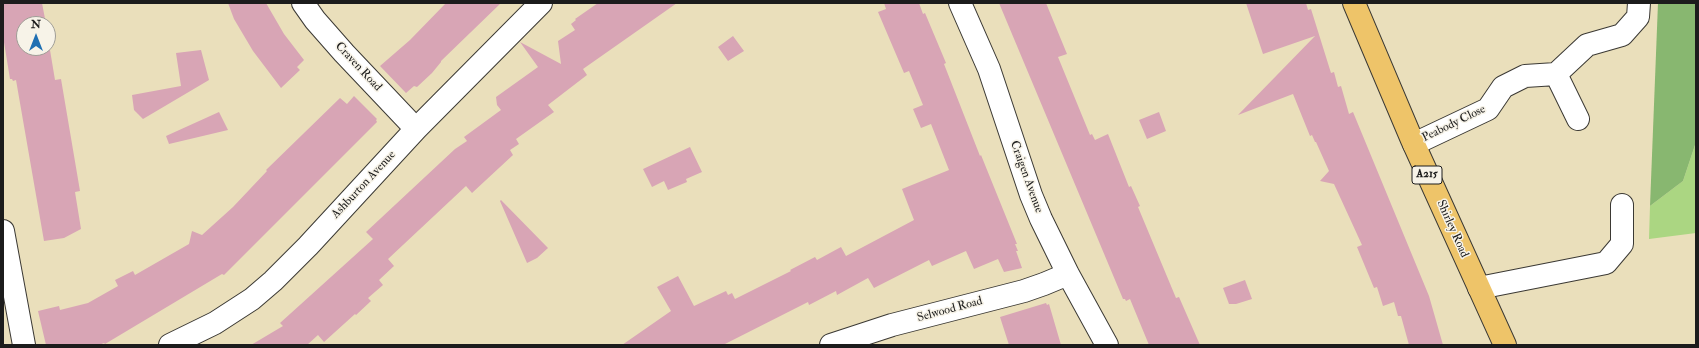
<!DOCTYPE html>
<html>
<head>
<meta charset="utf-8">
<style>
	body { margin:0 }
	#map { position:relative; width:1699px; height:348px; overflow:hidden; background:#eadfbb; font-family:"IM FELL Double Pica",serif }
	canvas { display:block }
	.frame { position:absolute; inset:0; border:4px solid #1c1c1c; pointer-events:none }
	.north { position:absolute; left:16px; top:16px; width:40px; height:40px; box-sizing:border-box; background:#f7f3e8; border:1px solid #9f9d96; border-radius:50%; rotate:0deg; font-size:11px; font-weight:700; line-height:16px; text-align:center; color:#1c1c1c }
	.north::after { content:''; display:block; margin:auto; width:14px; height:18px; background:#1f6fb2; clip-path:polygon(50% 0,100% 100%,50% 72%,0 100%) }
</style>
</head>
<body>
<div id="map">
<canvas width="1699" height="348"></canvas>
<div class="frame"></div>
<div class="north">N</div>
</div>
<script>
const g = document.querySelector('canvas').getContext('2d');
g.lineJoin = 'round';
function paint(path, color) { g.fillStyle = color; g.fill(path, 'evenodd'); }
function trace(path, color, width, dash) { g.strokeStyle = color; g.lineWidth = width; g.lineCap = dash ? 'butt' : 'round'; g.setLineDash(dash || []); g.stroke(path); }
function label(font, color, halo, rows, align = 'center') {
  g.font = font + ' "IM FELL Double Pica",serif'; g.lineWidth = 3; g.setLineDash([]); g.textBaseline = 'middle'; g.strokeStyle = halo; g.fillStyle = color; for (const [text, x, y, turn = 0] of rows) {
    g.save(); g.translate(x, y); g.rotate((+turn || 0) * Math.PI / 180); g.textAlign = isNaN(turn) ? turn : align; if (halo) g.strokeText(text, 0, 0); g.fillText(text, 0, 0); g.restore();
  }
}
paint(new Path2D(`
	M1696 142V233L1649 239 1650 206 1683 181Z`), '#abd682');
paint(new Path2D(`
	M1658 3H1696V142L1683 181 1650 206Z`), '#88b770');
paint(new Path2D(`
	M3 3H42L46 24H24V48H48V38L55 80 61 79 80 191 75 192 81 229 64 238 44 241 16 80 13 81 12 79H10L3 36Z
	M228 3H266L284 34 304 60 297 67 300 70 281 88 253 51 234 19Z
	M446 3H501L441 61V62L432 73 417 87 414 86 406 93 380 66 410 40Z
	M598 3H677L583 69 587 75 548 105 554 112 516 139 519 144 510 150 513 155 472 193 466 186 388 259 394 266 379 280 383 285 368 298 371 301 356 315 355 314 324 342 318 335 307 345H251L283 326 280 323 373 239 366 232 455 149 467 141 464 137 501 110 497 105 496 97 538 67 520 42 561 64 558 41 575 30 571 24 576 20 575 19Z
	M884 3H919L923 14 925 13 946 63 944 64 980 156 981 155 1017 244H1015L1018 251H1016L1022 268 1004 272 998 259 974 269 966 251 932 266 929 260 874 288 868 278 837 295 836 291 809 305 808 302 723 345H622L671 311 657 287 678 276 694 306 726 291 728 295 732 293 735 299 791 271 790 270 815 257 817 260 841 247 846 256 914 220 902 189 949 170 931 124 921 128 913 109 923 105 909 71 904 73 878 12 886 9Z
	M999 3H1046L1067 54 1058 57 1090 135 1092 134 1095 140 1108 134 1129 187 1131 186 1140 206 1138 207 1176 298 1179 297 1200 345H1149L1130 299 1126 301 1125 299H1123Z
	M1246 3H1306L1308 10 1311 9 1331 73 1334 72 1338 87 1341 86 1349 114 1353 112 1429 296 1443 345H1409L1401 316H1398L1394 302 1383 306 1377 287 1374 288 1357 247 1362 245 1334 184 1320 181 1329 171 1316 142H1315L1312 135 1310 136 1293 94 1238 115 1315 36 1263 54Z
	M733 36 744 51 728 61 718 47Z
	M201 50 209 80 143 119 134 110 132 95 181 86 176 53Z
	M354 96 377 119 376 120 377 122 224 275 222 274 105 344 104 343 99 345H46L38 311 59 306 60 310 88 303 118 286 115 280 133 271 135 275 189 244 192 231 202 235 233 207 267 171 266 170 340 98 347 104Z
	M219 112 228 130 169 144 166 136Z
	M1159 112 1166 131 1147 139 1139 120Z
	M690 147 702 172 686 179 687 182 668 190 664 181 652 187 643 169Z
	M501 200 548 248 537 258 527 263 500 201Z
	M1245 280 1252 299 1236 304H1229L1223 288Z
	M1046 303 1047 305 1049 304 1061 345H1009L1000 317Z`), '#d8a5b5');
const minor = new Path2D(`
	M303 3 315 20 344 53 416 129
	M960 3 989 69 1031 195 1041 219 1068 274 1107 345
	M1556 74 1578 119
	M1414 144 1488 109 1503 87 1525 76 1556 74 1587 45 1622 35 1638 17 1639 3
	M3 231 24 345
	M1479 288 1606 263 1622 244V205
	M170 345 215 323 252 299 273 281 308 246 416 129 541 3
	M831 345 892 325 1024 291 1044 284 1068 274`);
const major = new Path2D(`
	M1354 3 1412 140 1505 345`);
trace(minor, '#3b3934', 24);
trace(major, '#3b3934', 24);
trace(minor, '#fff', 22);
trace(major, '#eec469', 22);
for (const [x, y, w] of [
	[1427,175,30]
]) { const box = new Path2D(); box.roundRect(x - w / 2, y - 9, w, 18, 3); g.fillStyle = '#f7f3e8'; g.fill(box); trace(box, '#1c1c1c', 1); }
label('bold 11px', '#1c1c1c', null, [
	["A215",1427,175]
]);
label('12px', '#1c1c1c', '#f7f3e8', [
	["Craven Road",358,67,47],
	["Peabody Close",1454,124,-26],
	["Craigen Avenue",1026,177,70],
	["Ashburton Avenue",364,185,-47],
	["Shirley Road",1452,229,66],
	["Selwood Road",950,310,-15]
]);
</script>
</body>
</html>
